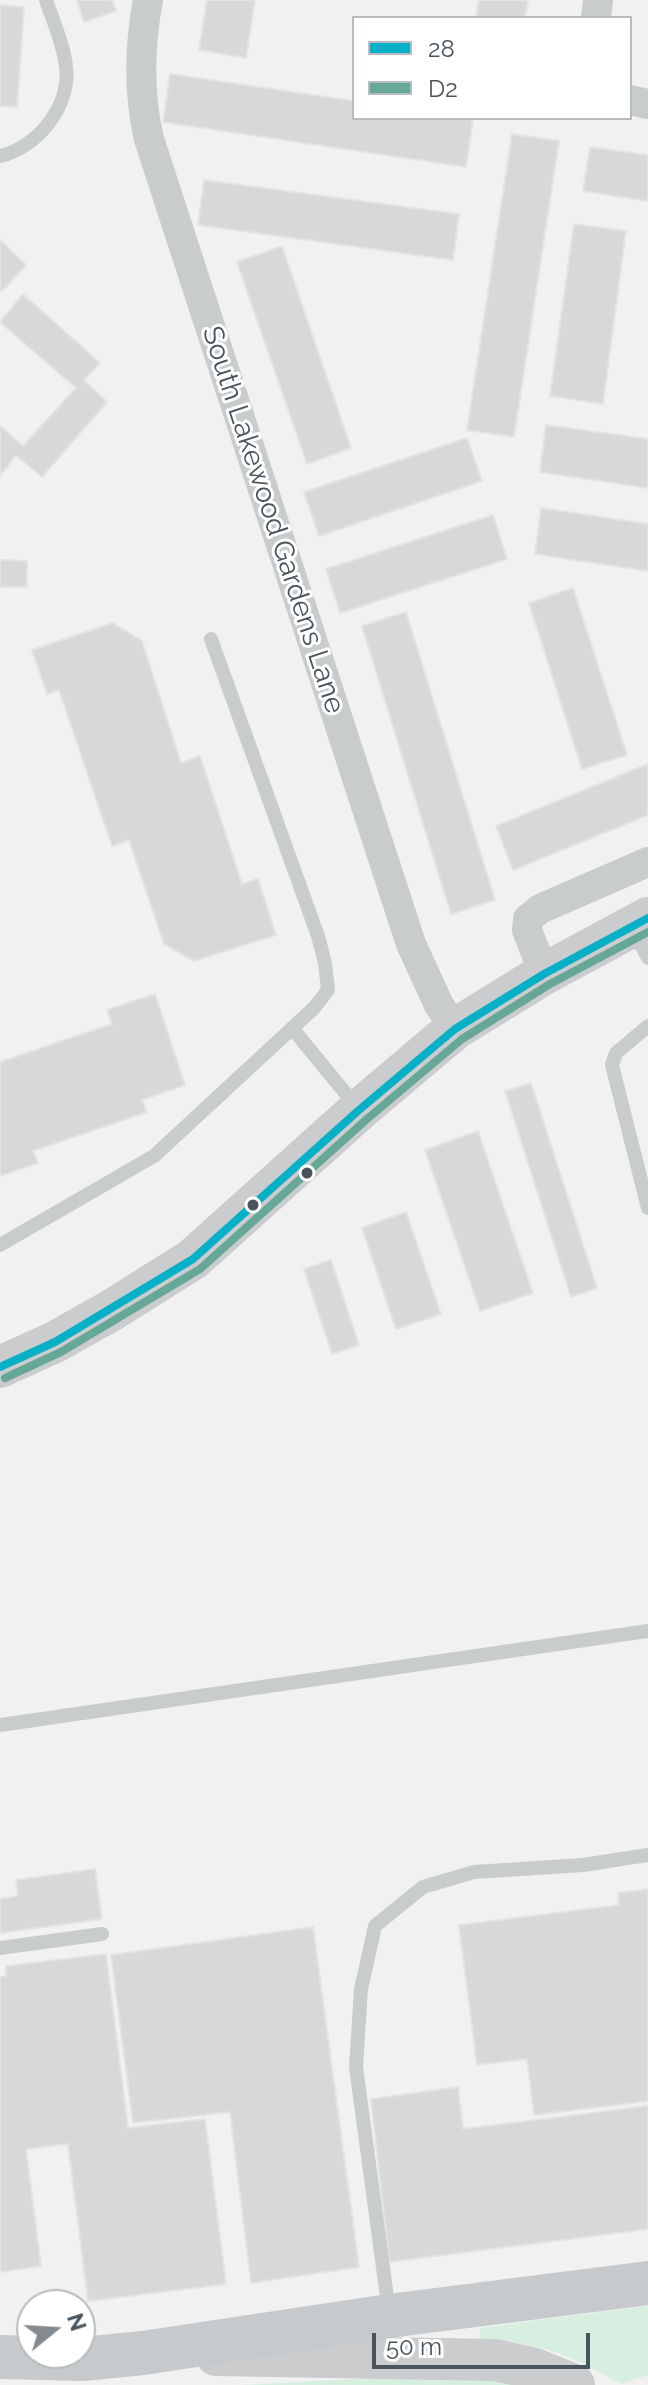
<!DOCTYPE html>
<html>
<head>
<meta charset="utf-8">
<style>
	body { margin:0 }
	#map { position:relative; width:648px; height:2385px; overflow:hidden; background:#f1f1f1; font-family:Raleway,sans-serif }
	canvas { display:block }
	.legend { position:absolute; left:352px; top:16px; width:280px; height:104px; box-sizing:border-box; background:#fff; border:2px solid #b6bbbe; margin:0; padding:10px 14px; list-style:none; font-size:24px; color:#49545c }
	.legend li { display:flex; align-items:center; gap:16px; height:40px }
	.legend b { width:40px; border:2px solid #b6bbbe }
	.north { position:absolute; left:16px; top:2289px; width:80px; height:80px; box-sizing:border-box; background:#fff; border:2px solid #b6bbbe; border-radius:50%; rotate:72deg; font-size:22px; font-weight:700; line-height:32px; text-align:center; color:#49545c }
	.north::after { content:''; display:block; margin:auto; width:28px; height:36px; background:#848b90; clip-path:polygon(50% 0,100% 100%,50% 72%,0 100%) }
	.scale { position:absolute; left:372px; top:2333px; width:218px; height:36px; box-sizing:border-box; border:4px solid #49545c; border-top:0; padding-left:10px; font-size:24px; line-height:28px; white-space:nowrap; color:#49545c; -webkit-text-stroke:6px #fff; paint-order:stroke }
</style>
</head>
<body>
<div id="map">
<canvas width="648" height="2385"></canvas>
<ul class="legend">
<li><b style="height:10px;background:#07b0c7"></b>28</li>
<li><b style="height:10px;background:#67a797"></b>D2</li>
</ul>
<div class="north">N</div>
<div class="scale">50 m</div>
</div>
<script>
const g = document.querySelector('canvas').getContext('2d');
g.lineJoin = 'round';
function paint(path, color) { g.fillStyle = color; g.fill(path, 'evenodd'); }
function trace(path, color, width, dash) { g.strokeStyle = color; g.lineWidth = width; g.lineCap = dash ? 'butt' : 'round'; g.setLineDash(dash || []); g.stroke(path); }
function label(font, color, halo, rows, align = 'center') {
  g.font = font + ' Raleway,sans-serif'; g.lineWidth = 6; g.setLineDash([]); g.textBaseline = 'middle'; g.strokeStyle = halo; g.fillStyle = color; for (const [text, x, y, turn = 0] of rows) {
    g.save(); g.translate(x, y); g.rotate((+turn || 0) * Math.PI / 180); g.textAlign = isNaN(turn) ? turn : align; if (halo) g.strokeText(text, 0, 0); g.fillText(text, 0, 0); g.restore();
  }
}
paint(new Path2D(`
	M648 2306V2375L621 2384C570 2355 540 2342 481 2339L479 2328Z
	M448 2374 529 2385H243Z`), '#d7efe0');
const building = new Path2D(`
	M77 0H112L116 11 84 22Z
	M207 0H255L246 58 199 50Z
	M479 0H528L525 18H476Z
	M0 5 24 7 17 107 0 106Z
	M170 74 354 101V118H473L466 167 163 122Z
	M512 134 559 141 514 437 467 430Z
	M590 147 648 155V201L583 191Z
	M204 180 459 214 453 260 198 225Z
	M574 224 626 231 603 404 550 396Z
	M0 240 26 265 2 291 0 289Z
	M282 246 351 448 307 464 237 262Z
	M23 294 100 363 84 380 107 402 42 477 16 455 0 476V426L23 446 76 388 0 322Z
	M546 425 648 439V488L540 472Z
	M467 438 482 481 319 536 304 492Z
	M541 508 648 524V571L535 554Z
	M493 515 507 559 340 613 326 569Z
	M0 560 27 561V587H0Z
	M573 588 627 755 582 769 529 603Z
	M406 612 495 900 451 914 362 626Z
	M113 623 142 641 181 763 200 756 242 884 258 879 276 935 194 961 164 944 129 840 112 846 59 690 47 694 32 650Z
	M648 764V815L513 870 496 826Z
	M155 994 185 1085 142 1100 147 1112 33 1151 38 1163 0 1176V1062L112 1024 107 1010Z
	M531 1083 597 1288 571 1297 505 1091Z
	M478 1131 533 1293 480 1311 425 1150Z
	M406 1212 441 1314 396 1329 362 1228Z
	M331 1260 359 1345 332 1354 304 1269Z
	M95 1869 102 1919 0 1933V1899L18 1896 16 1880Z
	M648 1889V2101L534 2115 527 2059 477 2065 459 1925 619 1905 618 1893Z
	M313 1927 359 2267 251 2283 230 2112 133 2123 111 1955Z
	M106 1954 128 2128 205 2119 226 2284 88 2301 68 2144 26 2149 41 2266 0 2272V1977L6 1976V1966Z
	M458 2087 463 2129 648 2106V2229L389 2262 371 2099Z`);
paint(building, '#d7d8d9');
trace(building, '#e3e3e4', 2);
trace(new Path2D(`
	M0 156C37 148 71 106 66 67 64 45 53 21 46 0
	M633 930 648 958
	M648 1026 616 1053 612 1065 648 1208
	M292 1028 356 1106
	M0 1245 154 1156 314 1008 328 990 325 963 318 936 211 639
	M0 1725 648 1631
	M0 1948 102 1934
	M389 2312 356 2067 361 1989 375 1926 423 1887 474 1872 583 1865 648 1855`), '#c9cccd', 14);
trace(new Path2D(`
	M148 0C139 48 138 92 149 139L411 944 439 1005 455 1029
	M596 18 598 0
	M630 100 648 104
	M544 974 527 930 528 919 540 909 648 862`), '#c9cccd', 30);
trace(new Path2D(`
	M0 1367 55 1342 112 1310 193 1259 359 1110 455 1029 544 974 648 918
	M216 2355 495 2360 532 2368 574 2385`), '#caccce', 42);
trace(new Path2D(`
	M0 2357 83 2359 143 2353 389 2316 648 2283`), '#c6cacc', 44);
trace(new Path2D(`
	M0 1367 55 1342 193 1259 359 1110 455 1029 544 974 648 918`), '#07b0c7', 8);
trace(new Path2D(`
	M5 1378 61 1352 200 1269 367 1119 462 1039 550 984 648 932`), '#67a797', 8);
for (const [x, y, r, color] of [
	[307,1173,7,"#49545c"],
	[253,1205,7,"#49545c"]
]) { const dot = new Path2D(); dot.arc(x, y, r, 0, 2 * Math.PI); g.fillStyle = color; g.fill(dot); trace(dot, '#fff', 3); }
label('28px', '#49545c', '#fff', [
	["South Lakewood Gardens Lane",273,520,72]
]);
</script>
</body>
</html>
